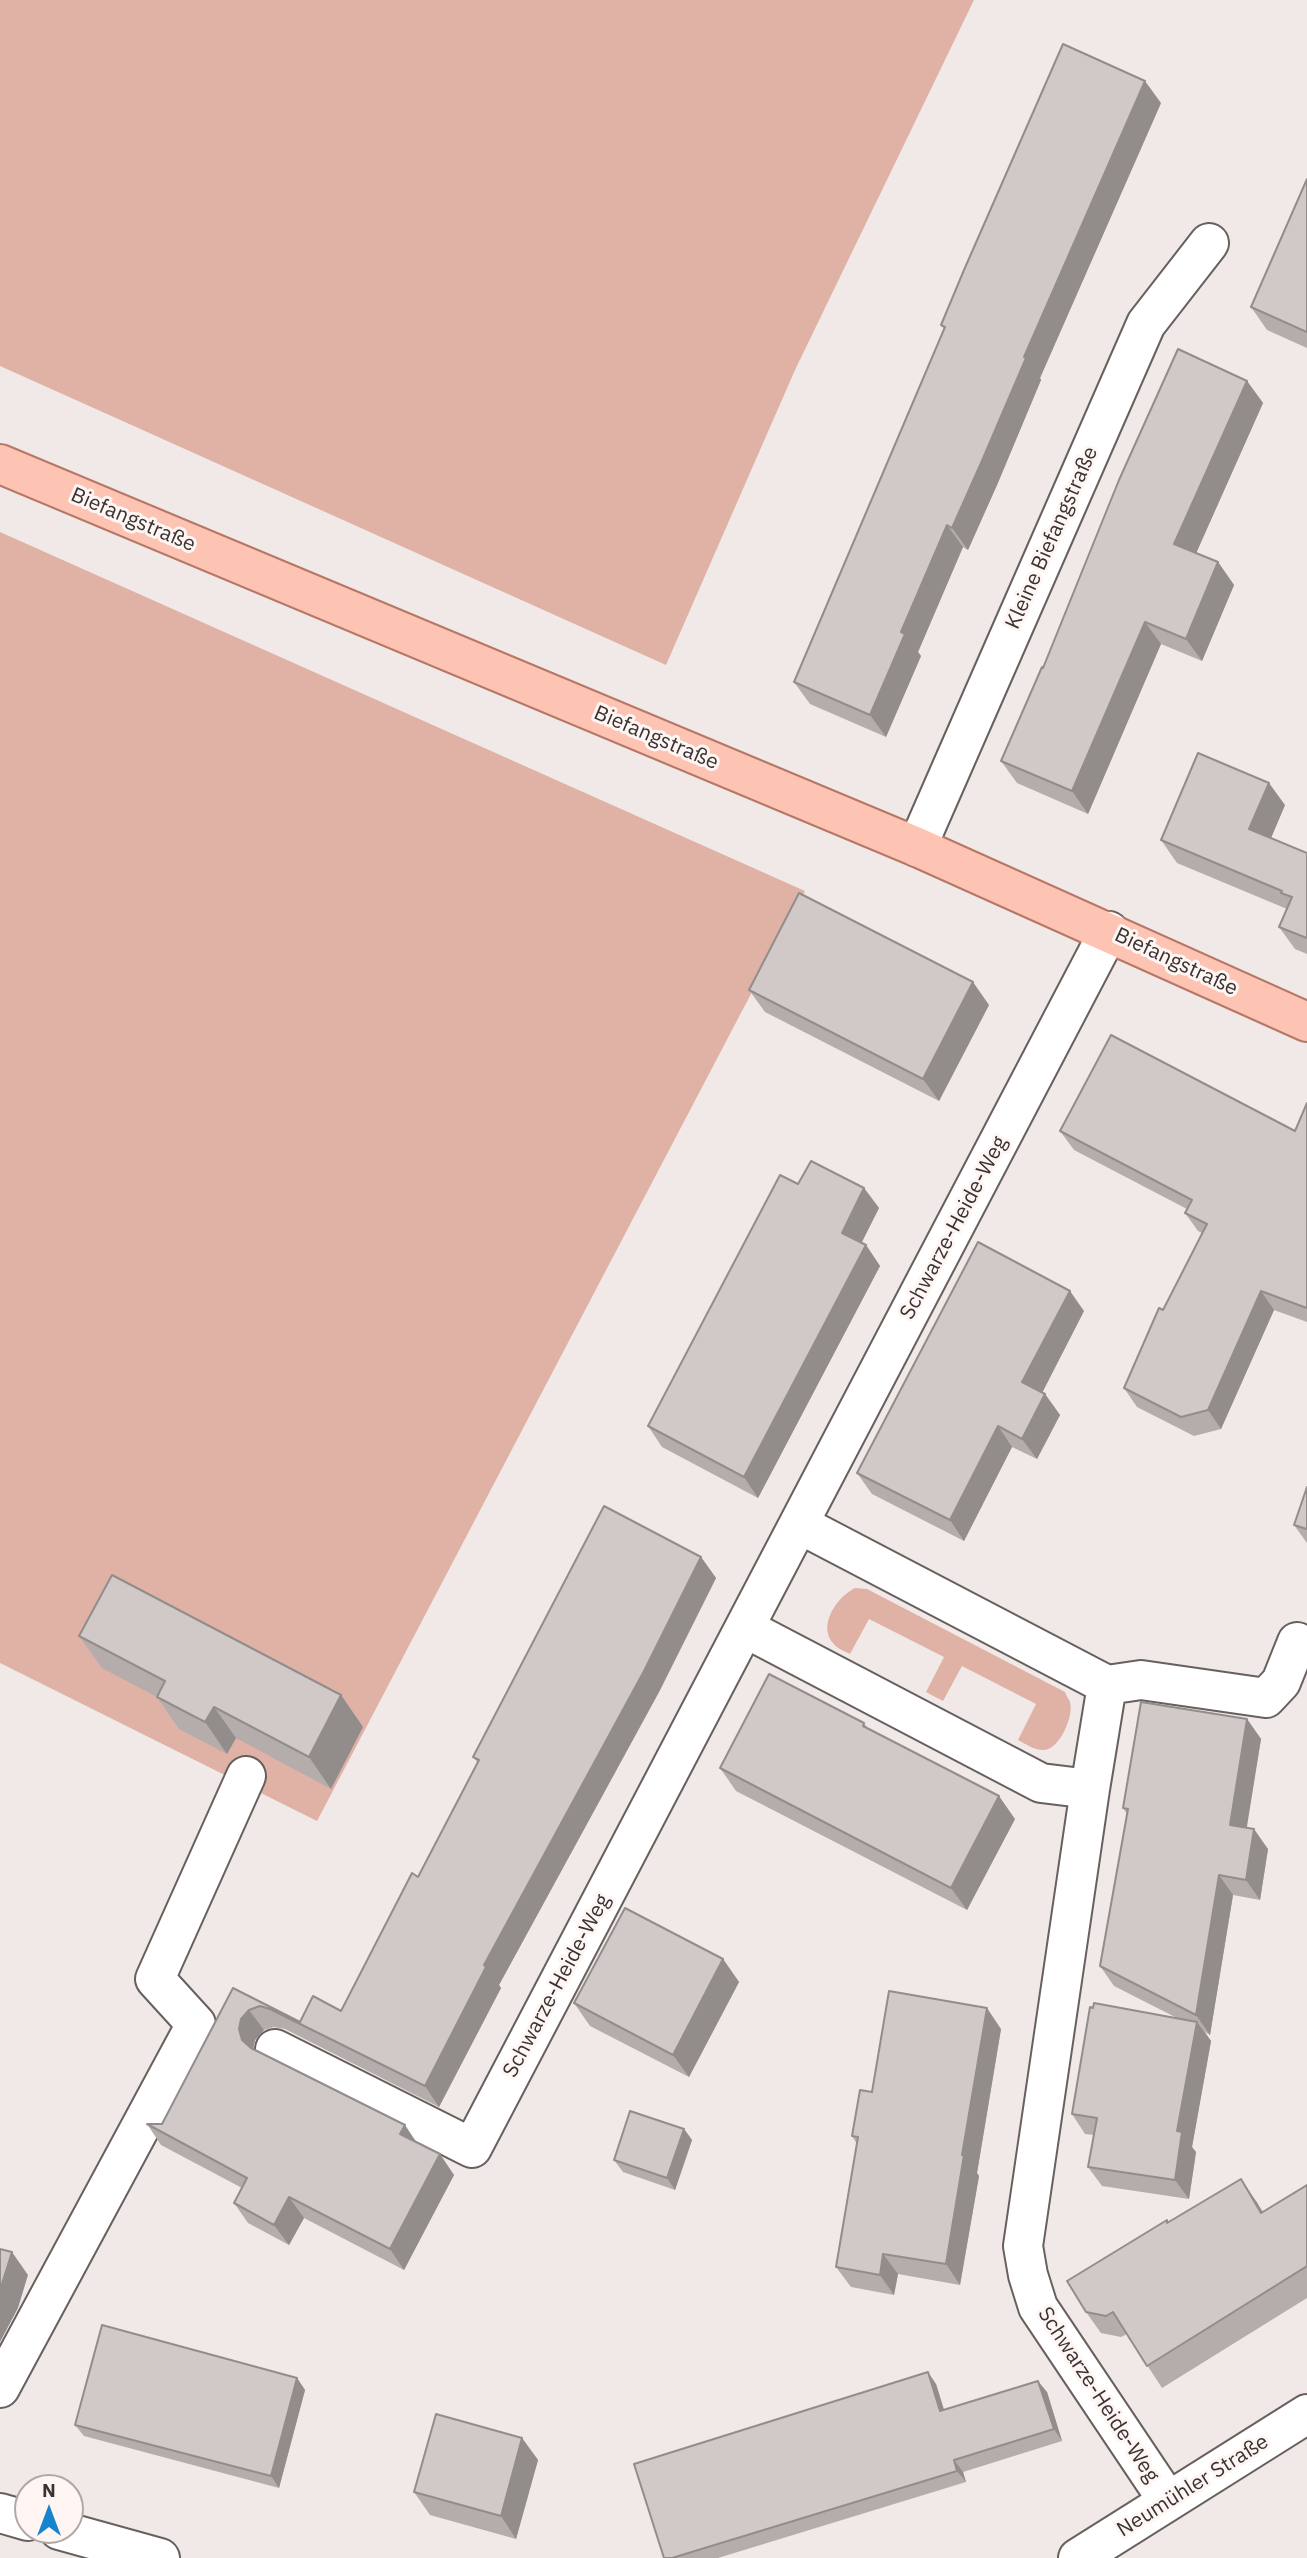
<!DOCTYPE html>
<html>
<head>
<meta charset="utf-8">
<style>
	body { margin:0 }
	#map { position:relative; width:1307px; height:2558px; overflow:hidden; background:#f1e9e7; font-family:"IBM Plex Sans",sans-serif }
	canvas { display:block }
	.north { position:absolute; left:14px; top:2474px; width:70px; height:70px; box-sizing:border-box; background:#fff6f4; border:2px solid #afa8a7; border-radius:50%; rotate:0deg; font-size:19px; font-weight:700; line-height:28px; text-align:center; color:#373433 }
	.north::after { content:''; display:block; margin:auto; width:24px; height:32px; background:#1984ce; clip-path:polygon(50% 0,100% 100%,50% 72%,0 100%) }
</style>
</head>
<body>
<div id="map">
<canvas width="1307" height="2558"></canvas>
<div class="north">N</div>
</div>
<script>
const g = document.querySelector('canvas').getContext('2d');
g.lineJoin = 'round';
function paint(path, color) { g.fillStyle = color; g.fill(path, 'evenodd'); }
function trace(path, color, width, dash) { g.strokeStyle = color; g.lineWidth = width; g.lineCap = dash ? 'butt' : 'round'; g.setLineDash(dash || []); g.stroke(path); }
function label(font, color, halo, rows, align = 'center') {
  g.font = font + ' "IBM Plex Sans",sans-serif'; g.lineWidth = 6; g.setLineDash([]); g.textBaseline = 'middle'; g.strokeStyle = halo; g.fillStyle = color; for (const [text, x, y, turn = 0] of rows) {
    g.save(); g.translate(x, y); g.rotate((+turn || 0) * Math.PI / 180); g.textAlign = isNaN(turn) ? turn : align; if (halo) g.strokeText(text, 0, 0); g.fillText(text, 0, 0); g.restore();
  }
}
paint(new Path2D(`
	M0 0H974L795 370 666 665 0 366Z
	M0 532 805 891 317 1821 0 1663Z
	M855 1588 867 1589 1065 1692C1066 1696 1069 1699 1070 1702 1074 1716 1060 1748 1045 1750 1035 1751 1026 1744 1018 1740L1036 1704 962 1666 943 1701 926 1692 944 1657 869 1619 850 1654C844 1651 836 1648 832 1642 818 1624 838 1596 855 1588Z`), '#e0b2a5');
const minor = new Path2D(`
	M917 847 1146 324 1209 243
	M799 1524 1107 1685 1090 1789
	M745 1628 1041 1783 1090 1789 1023 2246 1028 2275 1038 2307 1168 2501
	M1107 1685 1141 1680 1266 1698 1281 1682 1297 1642
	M275 2049 472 2148 1109 931
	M0 2388 196 2024 155 1979 246 1776
	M0 2513 28 2521
	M59 2530 160 2558
	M1078 2558 1307 2414`);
const major = new Path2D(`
	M0 464 917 847 1307 1022`);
trace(minor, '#67605e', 42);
trace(major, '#b67765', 42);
trace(minor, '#fff', 38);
trace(major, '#fdc3b3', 38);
paint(new Path2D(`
	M1161 103 1040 378 1041 380 997 485 968 550 963 547 918 652 921 656 886 737 810 704 794 682 944 329 941 325Z
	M1307 179V348L1267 330 1251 307Z
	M1247 381 1263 403 1196 553 1218 562 1234 585 1202 661 1161 644 1088 814 1017 783 1001 761 1043 668Z
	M1285 805 1271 838 1307 853V954L1295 949 1279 927 1287 909 1177 863 1161 840Z
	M749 990 989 1005 939 1101 765 1012Z
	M1307 1103V1322L1274 1310 1221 1429 1194 1436 1137 1407 1124 1388 1202 1233 1198 1231 1185 1213 1187 1209 1074 1150 1060 1131H1295Z
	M798 1184 864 1188 879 1208 861 1243 866 1245 880 1266 758 1498 662 1447 648 1426Z
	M1084 1311 1042 1392 1045 1394 1060 1415 1037 1459 1012 1447 964 1541 872 1494 857 1473Z
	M1307 1487V1543L1294 1525Z
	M701 1557 716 1578 659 1692 499 1985 501 1988 439 2107 285 2029 274 2027 264 2030 255 2040 253 2049 416 2142 454 2175 404 2270 304 2218 289 2245 248 2223 234 2203 242 2188 161 2145 147 2124H162L233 1988 300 2022 341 2011 418 1877 478 1763 473 1757Z
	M79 1636 341 1695 363 1727 331 1789 236 1738 227 1754 179 1729 157 1697 102 1668Z
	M1247 1719 1261 1739 1246 1828 1268 1849 1260 1900 1233 1895 1210 2035 1205 2032 1211 2041 1192 2147 1196 2152 1189 2199 1102 2186 1088 2167 1094 2135 1085 2134 1072 2114 1177 2018 1114 1986 1100 1966 1127 1814 1123 1808Z
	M864 1723 868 1729 1015 1819 967 1910 736 1791 720 1768Z
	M723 1959 739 1982 689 2077 590 2026 574 2003Z
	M1001 2029 977 2173 979 2176 960 2285 898 2274 894 2295 851 2287 836 2267 857 2144 852 2136 872 2092Z
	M684 2129 692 2140 675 2190 623 2172 614 2160Z
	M1307 2185V2298L1162 2388 1127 2334 1121 2337 1101 2333 1086 2312 1168 2222 1256 2201 1263 2212Z
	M297 2378 305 2390 279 2488 84 2436 75 2425Z
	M936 2384 944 2410 1047 2392 1062 2441 963 2472 966 2482 718 2558H664Z
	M522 2438 538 2460 516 2539 430 2515 414 2492Z`), '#b4adab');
paint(new Path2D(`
	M1145 81 1161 103 1040 378 1041 380 997 485 968 550 952 528 1024 357Z
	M1247 381 1263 403 1190 567 1174 544Z
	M947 525 963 547 918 652 921 656 886 737 870 715 901 632Z
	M1218 562 1234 585 1202 661 1186 639Z
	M1145 622 1161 644 1088 814 1072 791Z
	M1269 783 1285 805 1265 852 1249 829Z
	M973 982 989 1005 939 1101 923 1079Z
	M864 1188 879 1208 856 1254 842 1233Z
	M866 1245 880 1266 758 1498 744 1477Z
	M1070 1291 1084 1311 1037 1403 1022 1382Z
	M1261 1291 1274 1310 1221 1429 1208 1410Z
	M1045 1394 1060 1415 1037 1459 1022 1439Z
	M998 1426 1012 1447 964 1541 950 1520Z
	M701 1557 716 1578 659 1692 499 1985 501 1988 439 2107 425 2086 484 1965Z
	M341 1695 363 1727 331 1789 309 1757Z
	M214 1707 236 1738 227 1754 205 1722Z
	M1247 1719 1261 1739 1244 1845 1230 1825Z
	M999 1796 1015 1819 967 1910 951 1888Z
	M1254 1829 1268 1849 1260 1900 1246 1880Z
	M1219 1875 1233 1895 1210 2035 1196 2015Z
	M723 1959 739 1982 689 2077 673 2055Z
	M987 2008 1001 2029 977 2173 979 2176 960 2285 946 2264 962 2155Z
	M249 2010 264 2030 255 2040 253 2050 242 2040 239 2029 241 2019Z
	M1197 2022 1211 2041 1192 2147 1196 2152 1189 2199 1175 2180 1177 2131Z
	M405 2125 419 2146 400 2134Z
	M684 2129 692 2140 675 2190 667 2178Z
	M440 2154 454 2175 404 2270 390 2249Z
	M1241 2179 1256 2201 1276 2235 1261 2213Z
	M289 2197 304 2218 289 2245 274 2225Z
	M12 2252 28 2275 18 2308 0 2342V2290Z
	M883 2254 898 2274 894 2295 880 2275Z
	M928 2372 936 2384 948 2423 940 2411Z
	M297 2378 305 2390 279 2488 271 2476Z
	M1038 2381 1047 2392 1062 2441 1054 2429Z
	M522 2438 538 2460 516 2539 501 2516Z
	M954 2460 963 2472 966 2482 957 2471Z`), '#928d8b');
const building = new Path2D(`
	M1063 44 1145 81 1024 357 1026 358 981 463 952 528 947 525 901 632 905 634 870 715 794 682 945 327 941 325 964 270Z
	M1307 179V332L1251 307Z
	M1178 349 1247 381 1174 544 1218 562 1186 639 1145 622 1072 791 1001 761 1042 667 1043 668 1119 480Z
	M1198 753 1269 783 1249 829 1307 853V938L1279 927 1292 897 1281 893 1282 891 1161 840Z
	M799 893 973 982 923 1079 749 990Z
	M1111 1035 1295 1131 1307 1103V1308L1261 1291 1208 1410 1181 1417 1124 1388 1159 1308 1163 1310 1207 1224 1185 1213 1192 1200 1060 1131Z
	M811 1161 864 1188 842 1233 866 1245 744 1477 648 1426 780 1175 798 1184Z
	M978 1242 1070 1291 1022 1382 1045 1394 1022 1439 998 1426 950 1520 857 1473Z
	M1307 1487V1529L1294 1525Z
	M604 1506 701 1557 644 1671 484 1965 486 1967 425 2086 270 2009 260 2006 249 2010 241 2019 239 2029 242 2040 251 2048 405 2125 400 2134 440 2154 390 2249 289 2197 274 2225 234 2203 247 2178 147 2124H162L233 1988 300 2022 313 1996 341 2011 412 1873 418 1877 479 1760 473 1757Z
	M112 1575 341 1695 309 1757 214 1707 205 1722 157 1697 165 1681 79 1636Z
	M769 1674 864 1723 863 1726 999 1796 951 1888 720 1768Z
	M1141 1702 1247 1719 1230 1825 1254 1829 1246 1880 1219 1875 1196 2015 1100 1966 1128 1809 1123 1808Z
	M625 1908 723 1959 673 2055 574 2003Z
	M889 1991 987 2008 962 2155H964L946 2264 883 2254 880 2275 836 2267 858 2137 852 2136 860 2090 872 2092Z
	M1094 2003 1197 2022 1177 2131 1182 2132 1175 2180 1088 2167 1097 2118 1072 2114 1090 2007 1093 2008Z
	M630 2111 684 2129 667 2178 614 2160Z
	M1241 2179 1261 2213 1307 2185V2266L1147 2366 1113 2312 1106 2316 1086 2312 1067 2281 1167 2220V2223Z
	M0 2249 12 2252 0 2290Z
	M102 2325 297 2378 271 2476 75 2425Z
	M928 2372 940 2411 1038 2381 1054 2429 954 2460 957 2471 672 2558H664L634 2464Z
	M436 2414 522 2438 501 2516 414 2492Z`);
paint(building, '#d1c9c7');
trace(building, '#928d8b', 2);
label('21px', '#373433', '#fff6f4', [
	["Biefangstraße",133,520,23],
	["Kleine Biefangstraße",1052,538,-66],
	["Biefangstraße",656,738,23],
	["Biefangstraße",1176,962,25],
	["Schwarze-Heide-Weg",954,1228,-62],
	["Schwarze-Heide-Weg",557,1986,-62],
	["Schwarze-Heide-Weg",1098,2395,57],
	["Neumühler Straße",1193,2486,-32]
]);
</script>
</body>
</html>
